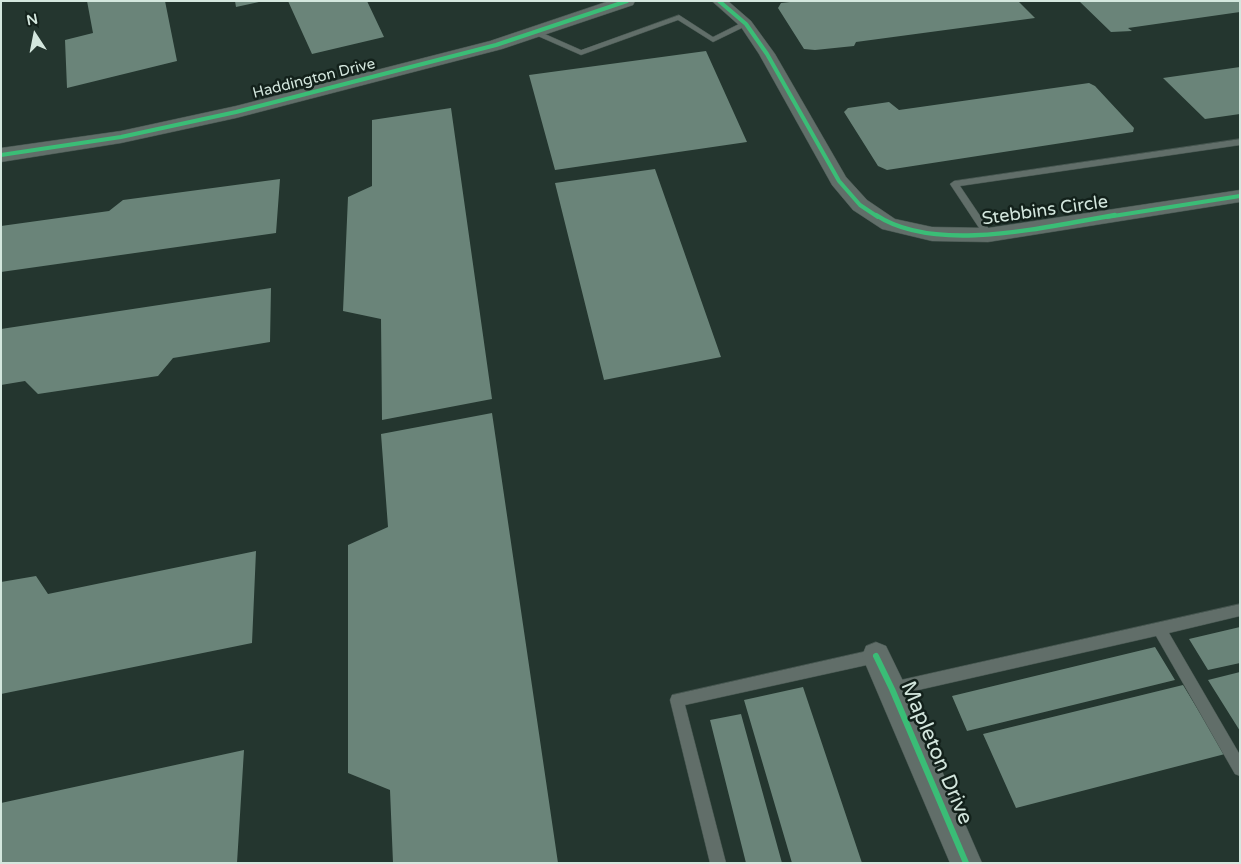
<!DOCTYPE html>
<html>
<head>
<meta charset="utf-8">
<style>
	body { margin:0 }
	#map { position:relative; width:1241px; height:864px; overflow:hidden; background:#24362f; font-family:"Varela Round",sans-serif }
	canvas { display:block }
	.frame { position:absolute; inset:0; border:2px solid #d4e7de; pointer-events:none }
	.north { position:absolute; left:10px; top:10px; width:50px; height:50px; -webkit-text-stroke:4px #13211b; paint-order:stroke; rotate:349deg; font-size:14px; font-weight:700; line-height:20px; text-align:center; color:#d4e7de }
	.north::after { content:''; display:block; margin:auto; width:18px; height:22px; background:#d4e7de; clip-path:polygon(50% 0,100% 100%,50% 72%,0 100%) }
</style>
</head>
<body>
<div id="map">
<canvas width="1241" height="864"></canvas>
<div class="frame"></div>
<div class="north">N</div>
</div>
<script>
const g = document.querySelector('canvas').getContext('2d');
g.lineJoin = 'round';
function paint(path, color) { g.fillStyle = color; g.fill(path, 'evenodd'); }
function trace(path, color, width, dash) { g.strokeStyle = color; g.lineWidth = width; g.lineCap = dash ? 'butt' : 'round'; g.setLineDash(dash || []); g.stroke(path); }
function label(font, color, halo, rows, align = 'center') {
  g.font = font + ' "Varela Round",sans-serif'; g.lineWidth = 5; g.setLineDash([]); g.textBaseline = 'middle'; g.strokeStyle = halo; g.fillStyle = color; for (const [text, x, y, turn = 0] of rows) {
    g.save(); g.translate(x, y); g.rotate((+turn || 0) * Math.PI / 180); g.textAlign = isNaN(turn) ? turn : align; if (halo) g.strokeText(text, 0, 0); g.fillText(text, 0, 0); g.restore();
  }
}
paint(new Path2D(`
	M87 1H165L177 61 67 88 65 40 93 33Z
	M235 1H259V2L236 7Z
	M288 1H367L384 37 312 54Z
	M799 1H1018L1035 18 856 42 854 46 815 50 804 49 778 8 781 3Z
	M1079 1H1240V12L1128 28 1132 31 1111 32Z
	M706 51 747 142 555 170 529 75Z
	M1240 67V114L1205 119 1163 78Z
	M1089 83 1095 86 1134 128 1133 132 887 170 878 166 844 112 848 108 889 102 899 110Z
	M451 108 492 399 382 420 381 319 343 311 348 197 372 186V120Z
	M655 169 721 357 604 380 555 183Z
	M280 179 276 233 1 272V226L109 211 123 200Z
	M271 288 270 342 173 358 158 376 38 394 25 381 1 385V329Z
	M492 413 558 863H393L390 790 348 773V545L388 527 381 434Z
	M256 551 252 643 1 694V582L36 576 48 594Z
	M1240 627V663L1208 670 1189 639Z
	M1155 647 1175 680 967 731 952 696Z
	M1240 672V731L1208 680Z
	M1183 685 1225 754 1016 808 983 734Z
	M803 687 862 863H792L744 700Z
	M741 714 782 863H746L710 720Z
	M244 750 237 863H1V803Z`), '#6a8479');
const service = new Path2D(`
	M679 15 713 37 743 22 750 24 713 42 678 20 581 55 531 33 538 31 581 50Z
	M1240 139V145L960 186 993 235 988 238 985 237 950 184 954 181Z
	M1240 604V616L1169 633 1240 755V776L1235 774 1156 636 892 696 887 694 885 689 887 684 892 682Z
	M876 649 881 651 883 656 881 661 876 663 685 705 726 863H710L670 700 672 695Z`);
const minor = new Path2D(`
	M712 1H728L751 21 775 54 846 177 867 200 895 219 932 227 988 228 1240 190V202L988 242 932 241 882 229 853 210 832 185 759 54 741 27Z
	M876 642 886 646 902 679 982 863H950L862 656 866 646Z`);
const tertiary = new Path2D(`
	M609 1H635L633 5 502 49 236 118 121 143 1 162V148L121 131 236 106 490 41Z`);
trace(service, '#44544e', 1);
trace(minor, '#44544e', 1);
trace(tertiary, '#44544e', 1);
paint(service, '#616e69');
paint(minor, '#616e69');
paint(tertiary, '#616e69');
trace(new Path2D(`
	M719 1 746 24 767 54 839 181 860 205 878 217
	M1 155 121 137 236 112 496 45 627 1
	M1107 217 1240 196`), '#3abd76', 4);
trace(new Path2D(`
	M876 215C936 255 1048 226 1115 215`), '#3abd76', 4.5);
trace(new Path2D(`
	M876 656 892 689 966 863`), '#3abd76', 6);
label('15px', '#d4e7de', '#13211b', [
	["Haddington Drive",314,79,-14]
]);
label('18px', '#d4e7de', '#13211b', [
	["Stebbins Circle",1045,211,-8]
]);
label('21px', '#d4e7de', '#13211b', [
	["Mapleton Drive",936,753,67]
]);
</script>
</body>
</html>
